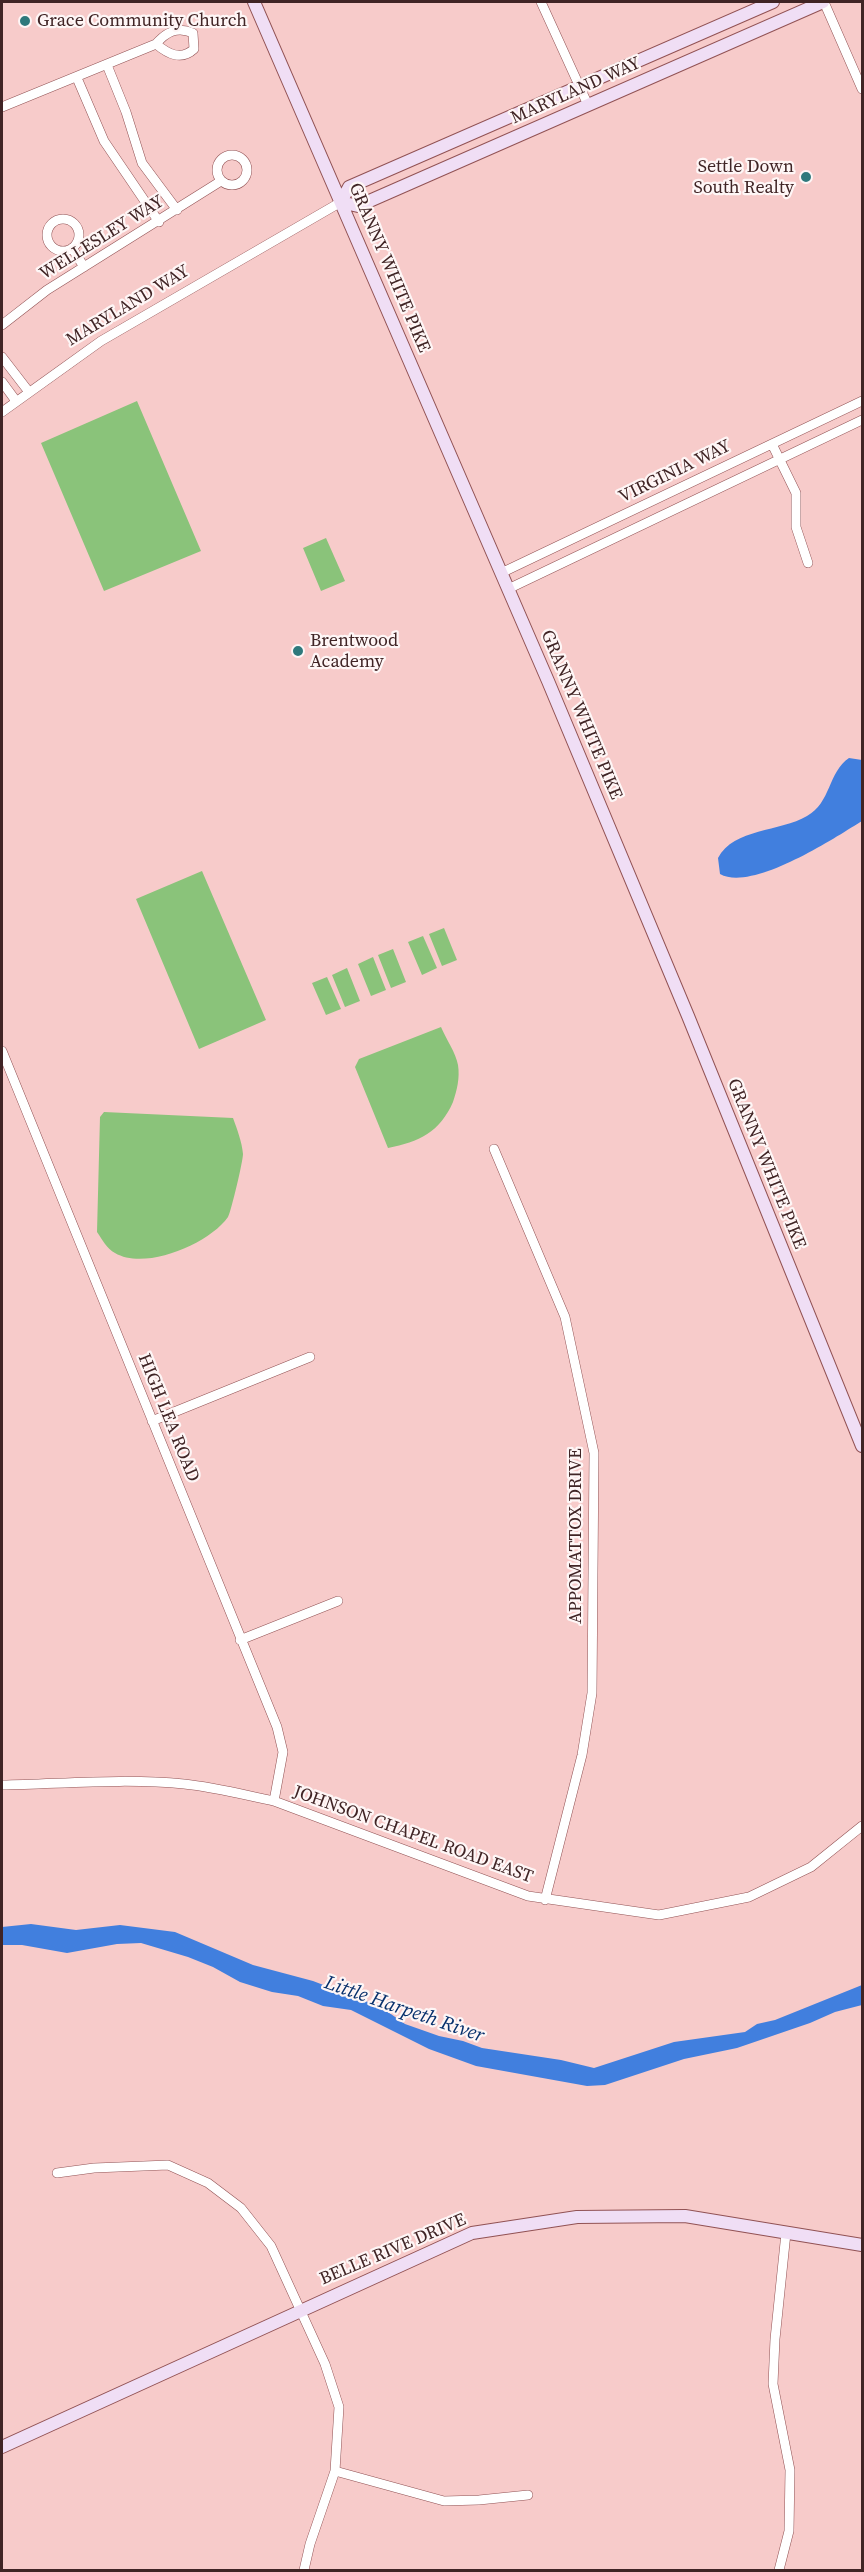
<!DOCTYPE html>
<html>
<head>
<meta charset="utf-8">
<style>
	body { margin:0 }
	#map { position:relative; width:864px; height:2572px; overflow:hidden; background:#f7cbca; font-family:"Source Serif 4",serif }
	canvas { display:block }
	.frame { position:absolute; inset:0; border:3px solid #402425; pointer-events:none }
</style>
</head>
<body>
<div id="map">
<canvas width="864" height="2572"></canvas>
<div class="frame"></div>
</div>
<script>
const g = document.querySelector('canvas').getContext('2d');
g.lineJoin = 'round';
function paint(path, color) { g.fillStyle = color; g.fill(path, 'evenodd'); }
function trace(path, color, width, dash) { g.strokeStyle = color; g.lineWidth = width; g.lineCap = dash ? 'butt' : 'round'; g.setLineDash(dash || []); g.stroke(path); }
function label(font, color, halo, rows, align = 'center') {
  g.font = font + ' "Source Serif 4",serif'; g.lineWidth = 4.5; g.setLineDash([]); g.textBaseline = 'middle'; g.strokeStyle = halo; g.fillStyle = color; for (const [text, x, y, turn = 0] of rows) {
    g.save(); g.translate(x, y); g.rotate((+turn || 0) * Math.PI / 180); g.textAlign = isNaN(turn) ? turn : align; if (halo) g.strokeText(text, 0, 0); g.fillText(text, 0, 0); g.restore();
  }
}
paint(new Path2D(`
	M137 401 201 551 104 591 41 443Z
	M326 538 345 581 321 591 303 548Z
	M202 871 266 1020 199 1049 136 899Z
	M444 928 457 960 442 966 429 934Z
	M423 936 437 968 422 975 408 942Z
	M393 949 406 982 391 988 378 955Z
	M373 957 386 990 371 996 358 964Z
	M347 968 360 1001 345 1007 332 975Z
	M327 977 341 1009 326 1015 312 983Z
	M441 1027C446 1039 456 1053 458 1065 460 1078 457 1090 453 1102 440 1132 419 1142 388 1148L355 1067 359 1059Z
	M104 1112 233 1118C237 1129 242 1142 243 1154 243 1161 231 1212 228 1217 209 1244 145 1271 115 1253 107 1249 102 1239 97 1232L100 1117Z`), '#8ac37a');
paint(new Path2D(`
	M849 758 862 760V821C833 839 752 892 720 874L718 858C734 828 780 832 807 816 831 803 828 772 849 758Z
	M31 1924 76 1930 120 1925 175 1932 253 1965 313 1981 381 2007 405 2024 439 2036 463 2041 482 2048 561 2060 594 2068 674 2042 745 2032 757 2024 775 2020 862 1985V2005L835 2012 810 2023 737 2048 684 2059 605 2085 587 2086 476 2066 429 2049 351 2010 323 2006 298 1996 272 1992 240 1982 213 1967 188 1957 141 1943 117 1944 67 1953 22 1945H2V1927Z`), '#417fde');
const street = new Path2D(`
	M541 2 588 105
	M824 2 862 89
	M107 65 126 112 142 163 177 210
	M77 78 104 141 159 222
	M2 107 156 44C166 32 177 26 193 33L194 49C181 61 168 54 156 44
	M217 170a15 15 0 1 1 30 0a15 15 0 1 1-30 0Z
	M47 235a16 16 0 1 1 32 0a16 16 0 1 1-32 0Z
	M72 248 84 267
	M2 325 47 290 221 181
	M2 357 29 392
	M2 382 16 401
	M2 412 101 341 341 202
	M772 444 796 493V527L808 563
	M501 573 862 401
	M508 589 862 420
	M2 1051 277 1727 283 1752 274 1801
	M494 1149 565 1317 594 1453 592 1693 582 1755 545 1900
	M152 1421 310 1357
	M240 1640 338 1601
	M2 1785C62 1784 124 1778 184 1784 214 1787 245 1795 274 1801L528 1896 659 1915 749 1897 811 1867 862 1826
	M57 2173 94 2168 168 2165 208 2183 241 2208 271 2246 325 2364 339 2407 335 2471 310 2544 304 2570
	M335 2471 444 2501 479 2500 528 2495
	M779 2570 789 2531 790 2470 773 2384 775 2339 786 2233`);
const secondary = new Path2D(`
	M254 2 548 681 688 1016 862 1446
	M341 202 358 206 823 2
	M341 202 349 187 773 2
	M2 2447 472 2233 577 2217 685 2216 862 2245`);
trace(street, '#915254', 10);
trace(secondary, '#915254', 14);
trace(street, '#fff', 9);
trace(secondary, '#f0def5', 12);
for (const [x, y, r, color] of [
	[25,21,6,"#2f797c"],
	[806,177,6,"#2f797c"],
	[298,651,6,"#2f797c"]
]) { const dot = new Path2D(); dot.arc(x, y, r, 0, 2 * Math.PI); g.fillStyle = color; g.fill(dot); trace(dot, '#fef6f6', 2); }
label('18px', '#402425', '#fef6f6', [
	["Grace Community Church",37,21],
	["Settle Down",794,167,"right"],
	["South Realty",794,188,"right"],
	["Brentwood",310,641],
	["Academy",310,662]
], 'left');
label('18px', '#402425', '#fef6f6', [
	["MARYLAND WAY",576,91,-24],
	["WELLESLEY WAY",102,238,-32],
	["GRANNY WHITE PIKE",389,268,67],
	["MARYLAND WAY",128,306,-31],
	["VIRGINIA WAY",675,472,-26],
	["GRANNY WHITE PIKE",581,715,67],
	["GRANNY WHITE PIKE",766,1164,68],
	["HIGH LEA ROAD",168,1418,68],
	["APPOMATTOX DRIVE",576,1536,-90],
	["JOHNSON CHAPEL ROAD EAST",413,1835,20],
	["BELLE RIVE DRIVE",393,2250,-23]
]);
label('italic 20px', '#07306c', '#fef6f6', [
	["Little Harpeth River",404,2010,19]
]);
</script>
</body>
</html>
